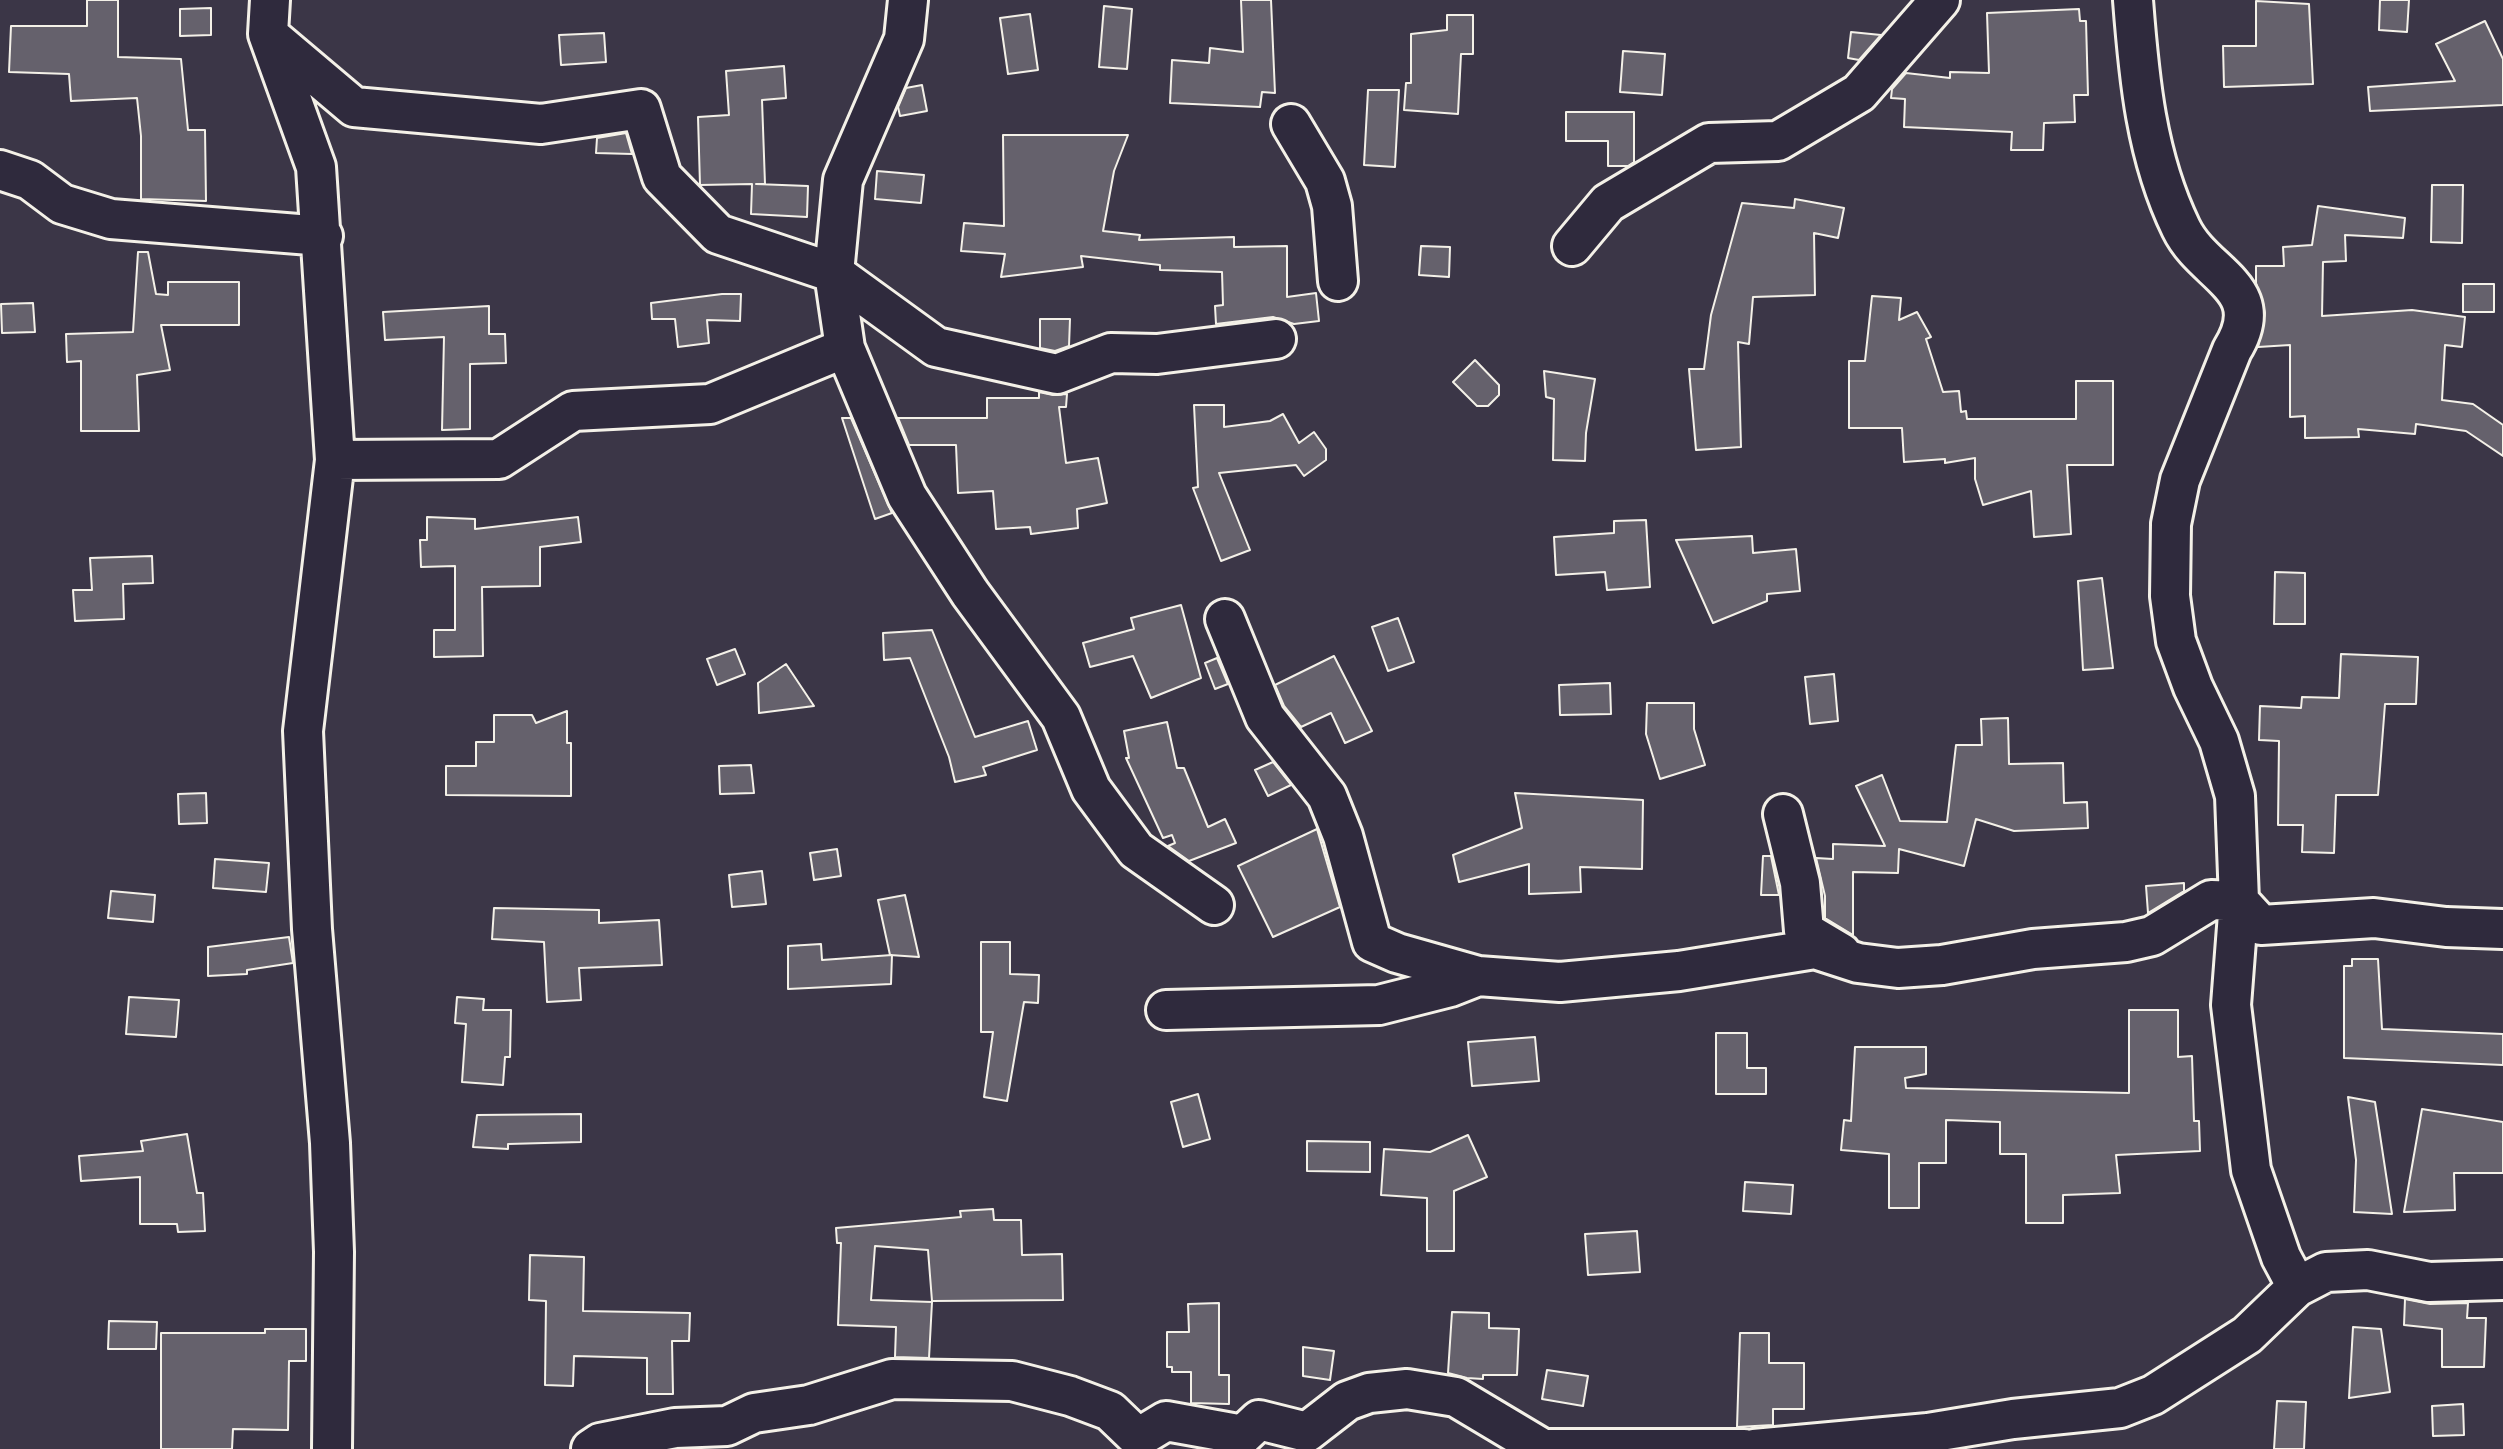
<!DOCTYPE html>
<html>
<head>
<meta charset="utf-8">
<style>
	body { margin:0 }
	canvas { display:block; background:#3b3647 }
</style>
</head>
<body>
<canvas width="2503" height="1449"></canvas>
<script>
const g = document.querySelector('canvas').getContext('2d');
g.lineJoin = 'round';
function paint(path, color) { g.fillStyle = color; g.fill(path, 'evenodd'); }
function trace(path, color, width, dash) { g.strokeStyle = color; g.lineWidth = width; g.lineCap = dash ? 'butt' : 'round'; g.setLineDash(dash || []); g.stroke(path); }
const building = new Path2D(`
	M87 0H118V57L181 59 188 130H205L206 201 141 199V136L137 98 71 101 69 74 9 72 11 26H87Z
	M1241 0H1271L1275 93 1262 92 1260 107 1170 103 1172 60 1209 63 1210 48 1243 52Z
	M2380 0H2409L2407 32 2379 30Z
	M2256 1 2309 4 2313 84 2224 87 2223 46H2256Z
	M1104 6 1132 9 1127 69 1099 67Z
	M211 8V35L180 36V9Z
	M2079 9 2080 21H2086L2088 95H2074L2075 122 2044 123 2043 150H2011L2012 132 1904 127 1905 99 1891 98 1892 89 1906 73 1950 78V72L1989 73 1987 13Z
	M1030 14 1038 70 1008 74 1000 18Z
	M1447 15H1473V54H1461L1458 114 1404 110 1406 83H1411V34L1447 30Z
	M2485 21 2503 59V105L2370 111 2368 87 2455 81 2436 44Z
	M1851 32 1881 35 1859 60 1848 58Z
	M604 33 606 62 561 65 559 35Z
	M1623 51 1665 54 1662 95 1620 92Z
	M784 66 786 98 762 100 765 184H756L808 186 807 217 751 214 752 184 700 185 698 117 729 115 726 71Z
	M922 85 927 111 900 116 898 107 906 88Z
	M1368 90H1399L1395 167 1364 165Z
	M1566 112H1634V162L1628 166H1608V141H1566Z
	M626 133 632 154 596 153 597 138Z
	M1003 135H1128L1114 171 1103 231 1140 235 1139 240 1234 237V247L1287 246V297L1316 293 1319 321 1294 324 1273 317 1216 324 1215 306 1223 305 1222 272 1160 270V265L1081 256 1083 267 1001 277 1005 254 961 251 964 223 1004 226Z
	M877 171 924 175 921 203 875 199Z
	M2432 185H2463L2462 243 2431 242Z
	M1795 199 1844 208 1838 238 1814 233 1815 295 1753 297 1749 344 1738 342 1741 447 1696 450 1689 369H1704L1711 315 1742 203 1794 208Z
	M2318 206 2405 218 2403 238 2345 235 2346 261 2323 262 2322 316 2412 310 2465 317 2462 347 2445 345 2442 400 2473 404 2503 425V456L2466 431 2416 424 2415 434 2358 429 2359 437 2305 438V416L2290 417V345L2258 347 2265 313 2256 283V266H2284L2283 247 2312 245Z
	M1421 246 1450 247 1449 277 1419 275Z
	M138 252H148L156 294 168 295V282H239V325H161L170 370 137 375 139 431H81V361L67 362 66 334 133 332Z
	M2463 284H2494V312H2463Z
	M722 294H741L740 321 707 320 709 343 678 347 675 319H652L651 303Z
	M1872 296 1901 298 1899 320 1917 312 1931 337 1926 339 1943 392 1959 391 1961 412 1966 411 1967 419H2076V381H2113V465H2067L2071 534 2034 537 2031 491 1983 505 1975 479V458L1945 463V459L1904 462 1902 428H1849V361H1865Z
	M33 303 35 332 2 333 1 304Z
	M489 306V334H505L506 363 470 364V429L442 430 444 337 385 340 383 312Z
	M1040 319H1070L1069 346 1055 351 1040 348Z
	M1475 360 1499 385V395L1488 406H1477L1453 382Z
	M1544 371 1595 379 1586 433 1585 461 1553 460 1554 399 1546 397Z
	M1039 392 1053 395 1067 394 1066 407H1059L1066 463 1098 458 1107 503 1077 509 1078 528 1031 534 1030 527 996 529 993 491 958 493 956 445H909L898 418H987V398H1039Z
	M1194 405H1224V427L1270 421 1283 414 1299 443 1314 432 1326 449V460L1304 476 1296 465 1219 473 1250 550 1221 561 1193 488 1198 487Z
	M842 418H851L892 513 875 519Z
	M427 517 475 519V529L578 517 581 542 540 547V586L482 587 483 656 434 657V630H455V566L421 567 420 540H427Z
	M1646 520 1650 587 1607 590 1605 572 1556 575 1554 537 1614 533V521Z
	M1752 536 1753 553 1796 549 1800 591 1767 594V601L1713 623 1676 540Z
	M152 556 153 583 123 584 124 619 75 621 73 590H92L90 558Z
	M2275 572 2305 573V624H2274Z
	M2102 578 2113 668 2083 670 2078 581Z
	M1181 605 1201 678 1151 698 1133 656 1090 667 1083 643 1134 629 1131 618Z
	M1398 618 1414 662 1388 671 1372 627Z
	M932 630 975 737 1028 721 1037 750 983 767 986 775 955 782 949 757 910 658 884 660 883 633Z
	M735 649 745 674 717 685 707 659Z
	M2341 654 2418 657 2416 704H2385L2378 795H2336L2334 853 2302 852 2303 825H2278L2279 741 2259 740 2260 706 2301 708 2302 697 2339 698Z
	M1334 656 1372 731 1345 743 1331 713 1301 727 1284 706 1275 685Z
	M1217 658 1228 684 1215 689 1205 663Z
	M786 664 814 706 759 713 758 683Z
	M1834 674 1838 721 1810 724 1805 677Z
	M1610 683 1611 714 1560 715 1559 685Z
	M1647 703H1694V729L1705 765 1660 779 1646 734Z
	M567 711V743H571V796L446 795V766H476V742H494V715H532L536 723Z
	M2008 718 2009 764 2063 763 2064 803 2087 802 2088 828 2014 831 1976 819 1964 866 1899 849 1898 873 1853 872V935L1825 918V896L1816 858 1833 859V844L1885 846 1856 786 1882 775 1900 821 1947 822 1956 745H1982L1981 719Z
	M1167 722 1177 768H1184L1208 827 1225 819 1236 843 1189 861 1168 846 1175 843 1172 835 1163 838 1126 758H1129L1124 731Z
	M1273 762 1291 785 1268 796 1255 770Z
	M751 765 754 793 720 794 719 766Z
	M206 793 207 823 179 824 178 794Z
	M1515 793 1643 800 1642 869 1580 867 1581 892 1529 894V864L1459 882 1453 855 1522 828Z
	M1317 829 1340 907 1273 937 1238 866Z
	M837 849 841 876 814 880 810 853Z
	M1763 856H1771L1779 895H1761Z
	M215 859 269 863 266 892 213 888Z
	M762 871 766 904 732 907 729 875Z
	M2184 883V891L2148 913 2146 886Z
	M111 891 155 895 153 922 108 918Z
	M905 895 919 957 890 955 878 900Z
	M494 908 599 910V923L659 920 662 965 579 968 581 1000 547 1002 544 942 492 939Z
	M289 937 293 963 247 970V974L208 976V947Z
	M981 942H1010V974L1039 975 1038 1003 1024 1002 1007 1101 984 1097 993 1032H981Z
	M821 944 822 960 892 955 891 984 788 989V946Z
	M2352 959H2378L2382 1029 2503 1034V1065L2344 1058V966H2352Z
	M129 997 179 1000 176 1037 126 1034Z
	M457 997 484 999 483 1010H511L510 1057H505L503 1085 462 1082 466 1024 455 1023Z
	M2129 1010H2178V1057L2192 1056 2194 1121H2199L2200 1151 2116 1155 2120 1193 2063 1195V1223H2026V1154H2000V1122L1946 1120V1163H1919V1208H1889V1154L1841 1150 1844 1120 1851 1121 1855 1047H1926V1074L1905 1078 1906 1088 2129 1093Z
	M1716 1033H1747V1068H1766V1094H1716Z
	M1535 1037 1539 1081 1472 1086 1468 1042Z
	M1198 1094 1210 1139 1183 1147 1171 1102Z
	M2348 1097 2375 1102 2392 1214 2354 1212 2356 1160Z
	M2422 1109 2503 1122V1173H2454L2455 1210 2404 1212Z
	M581 1114V1142L508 1144V1149L473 1147 477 1115Z
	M187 1134 197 1193H203L205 1231 178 1232 177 1224H140V1177L81 1181 79 1156 143 1151 141 1141Z
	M1468 1135 1487 1177 1454 1191V1251H1427V1198L1381 1195 1384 1149 1430 1152Z
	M1307 1141 1370 1142V1172L1307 1171Z
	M1745 1182 1793 1185 1791 1214 1743 1211Z
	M993 1209 994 1220H1021L1022 1255 1062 1254 1063 1300 932 1301 928 1250 875 1246 871 1300 932 1302 929 1358 895 1357 896 1327 838 1325 841 1243H837L836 1228 961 1217 960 1211Z
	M1637 1231 1640 1272 1588 1275 1585 1234Z
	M530 1255 584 1257 583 1311 690 1313 689 1341H672L673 1394H647V1358L574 1356 573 1386 545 1385 546 1301 529 1300Z
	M2405 1299 2430 1304 2468 1303 2467 1318H2486L2484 1367H2442V1329L2404 1325Z
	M1219 1303V1375H1229V1404L1191 1403V1372H1172V1367H1167V1332H1189L1188 1304Z
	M1452 1312 1489 1313V1328L1519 1329 1517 1375H1483V1379L1467 1378 1448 1373Z
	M109 1321 157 1322 156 1349H108Z
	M2353 1327 2381 1329 2390 1392 2349 1398Z
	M265 1329H306V1361H289L288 1430 233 1429 232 1449H161V1333H265Z
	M1740 1333H1769V1363H1804V1409H1773V1425L1737 1427Z
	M1303 1347 1334 1351 1330 1380 1303 1376Z
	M1547 1370 1588 1376 1583 1406 1542 1399Z
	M2277 1401 2306 1402 2304 1449H2274Z
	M2463 1404 2464 1435 2433 1436 2432 1406Z`);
paint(building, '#65616c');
trace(building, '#f4f1e8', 2);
const street = new Path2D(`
	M270 0 268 34 316 167 335 460 303 731 312 929 330 1143 334 1252 332 1449
	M908 0 904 39 843 180 834 273 845 348 907 496 970 593 1061 717 1091 789 1136 850 1214 905
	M2133 0C2139 78 2146 156 2181 228 2204 276 2271 287 2232 350L2180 480 2171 524 2170 596 2176 641 2193 687 2219 741 2235 796 2239 901 2231 1005 2251 1170 2281 1257 2297 1287
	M270 36 354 107 541 124 641 109 662 177 718 234 834 273 936 347 1057 374 1111 353 1157 354 1276 339
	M1291 124 1325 181 1332 206 1338 281
	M0 170 30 180 62 204 111 219 323 236
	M1572 246 1608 203 1709 143 1778 141 1859 93 1940 0
	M335 460 499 459 573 411 710 404 845 348
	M1225 619 1265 717 1327 796 1343 836 1372 942 1397 953 1478 976 1560 982 1679 971 1815 949 1858 963 1898 968 1942 965 2033 949 2126 942 2152 936 2211 900 2239 901 2261 925 2374 918 2446 927 2503 929
	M1783 814 1800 883 1804 931 1841 953
	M1166 1010 1379 1005 1450 987 1478 976
	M591 1449 600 1443 675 1428 727 1426 754 1413 809 1405 892 1379 1012 1381 1070 1396 1110 1411 1138 1438 1166 1421 1243 1435 1259 1420 1307 1432 1347 1401 1369 1393 1407 1389 1456 1397 1543 1449H1744
	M1754 1449 1928 1433 2013 1419 2120 1408 2153 1395 2247 1335 2297 1287 2326 1272 2368 1270 2429 1282 2503 1280`);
trace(street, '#f4f1e8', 44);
trace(street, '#2f2a3d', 38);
</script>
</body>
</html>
